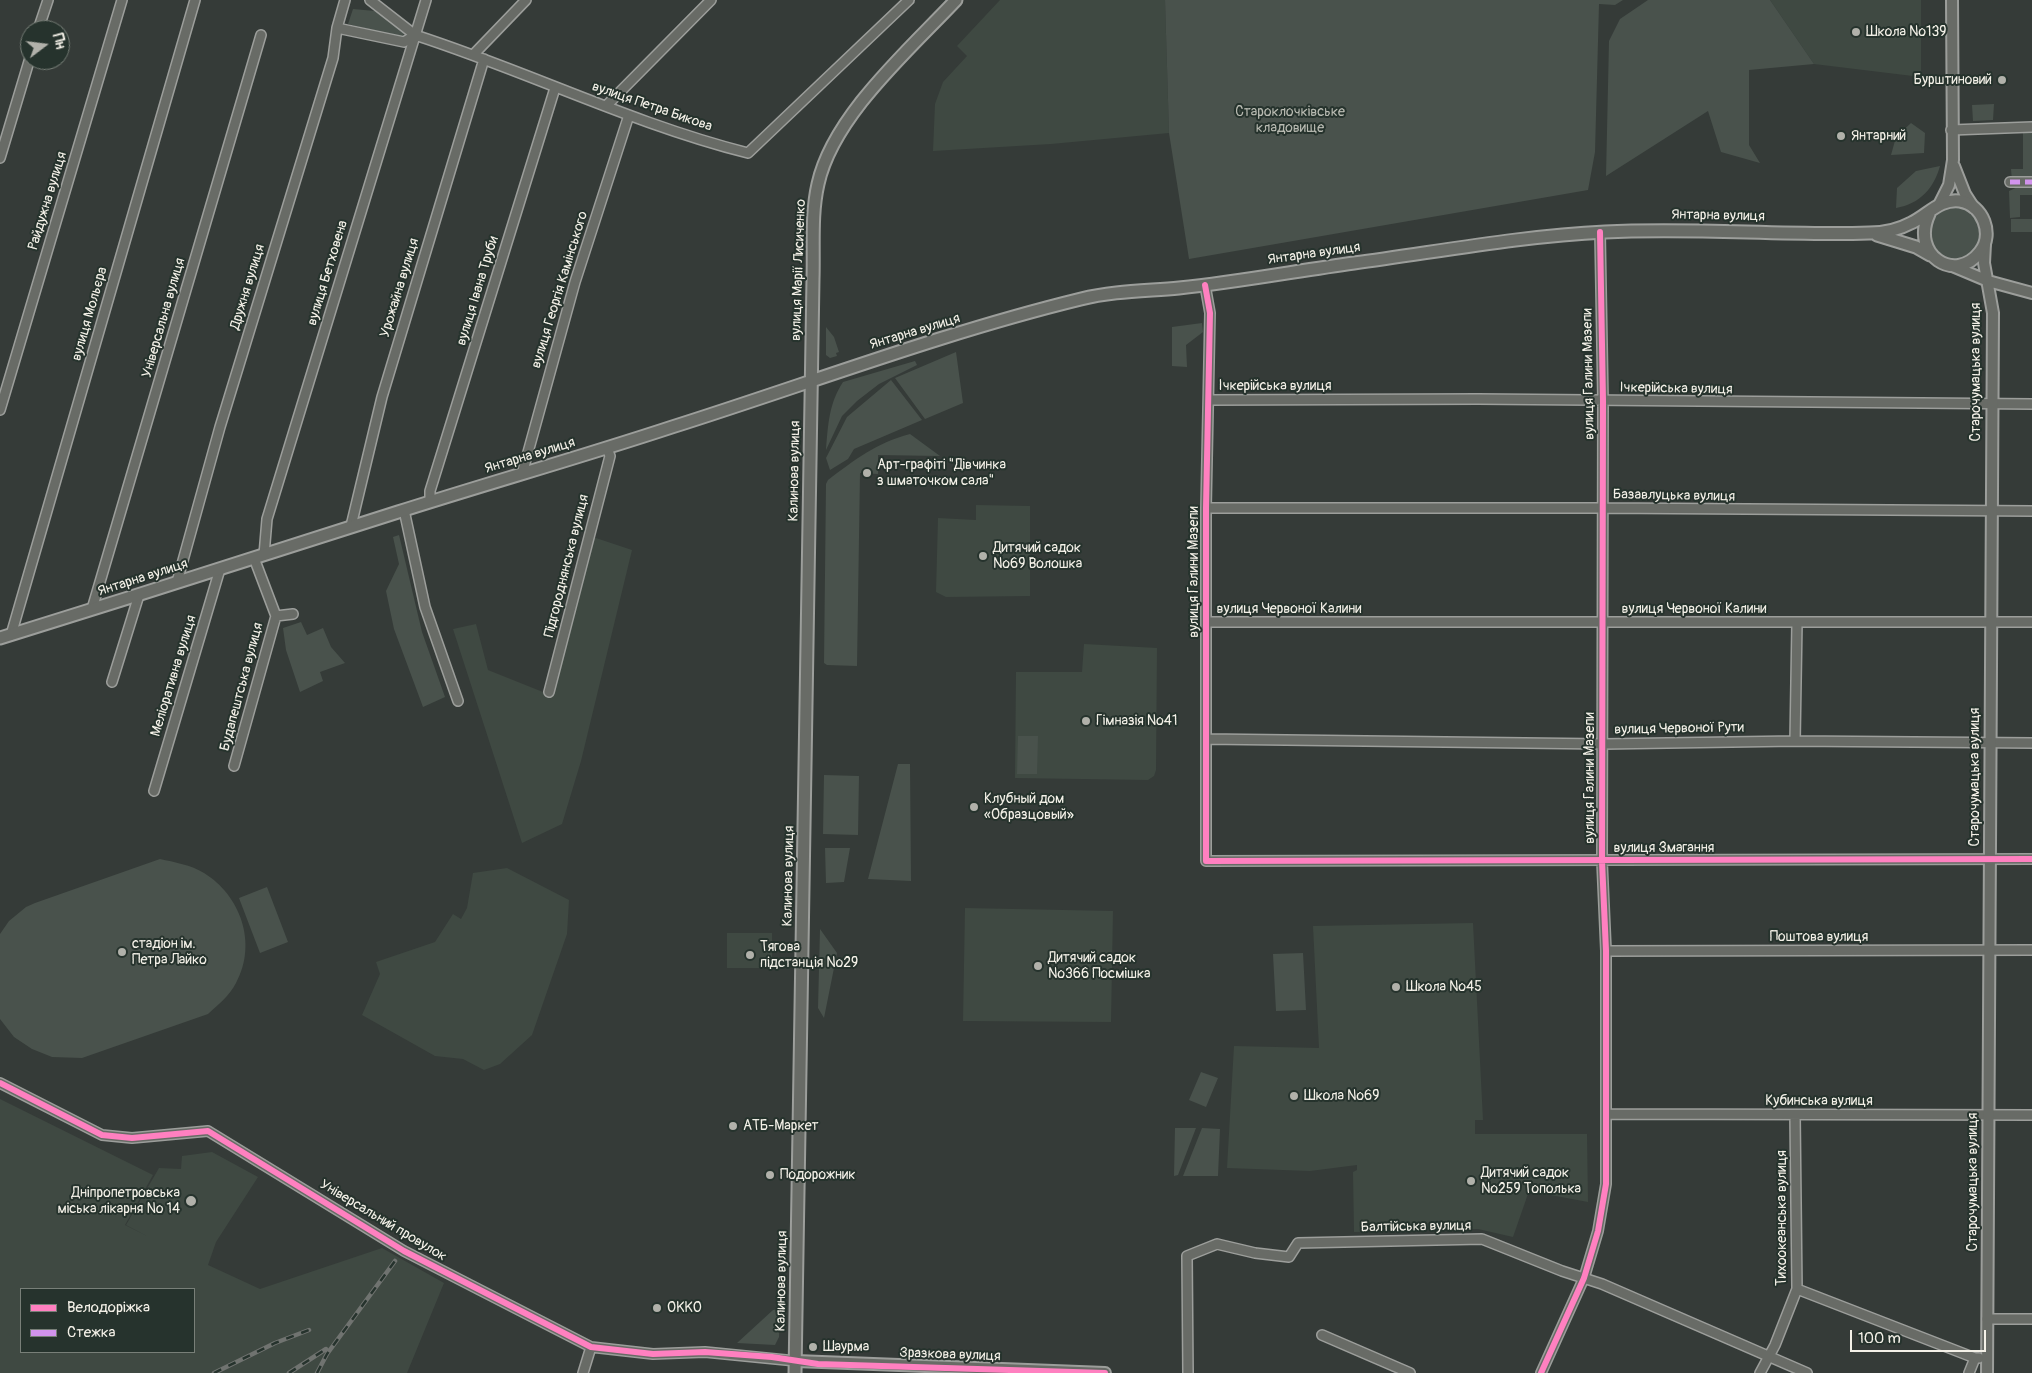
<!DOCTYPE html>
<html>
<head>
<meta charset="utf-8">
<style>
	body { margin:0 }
	#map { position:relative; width:2032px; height:1373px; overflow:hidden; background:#353b38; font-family:Pangolin,sans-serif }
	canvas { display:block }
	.legend { position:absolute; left:20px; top:1288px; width:175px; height:65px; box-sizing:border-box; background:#26332d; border:1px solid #787f78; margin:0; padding:6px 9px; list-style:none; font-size:15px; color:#f4f1e8 }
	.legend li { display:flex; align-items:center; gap:10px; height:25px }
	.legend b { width:25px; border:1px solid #787f78 }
	.north { position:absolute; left:20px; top:20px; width:50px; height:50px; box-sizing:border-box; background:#26332d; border:1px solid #787f78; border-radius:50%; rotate:75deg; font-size:14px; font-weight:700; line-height:20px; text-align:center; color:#f4f1e8 }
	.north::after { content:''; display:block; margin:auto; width:18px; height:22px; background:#b1b1aa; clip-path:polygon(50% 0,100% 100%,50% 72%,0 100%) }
	.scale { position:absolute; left:1850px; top:1330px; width:136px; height:22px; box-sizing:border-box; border:2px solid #f4f1e8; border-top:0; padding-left:6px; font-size:15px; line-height:18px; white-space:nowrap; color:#f4f1e8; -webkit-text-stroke:4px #26332d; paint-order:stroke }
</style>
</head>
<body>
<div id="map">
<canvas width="2032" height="1373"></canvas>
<ul class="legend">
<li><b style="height:6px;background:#ff80c0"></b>Велодоріжка</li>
<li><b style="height:6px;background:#d193ec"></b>Стежка</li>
</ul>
<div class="north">Пн</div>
<div class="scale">100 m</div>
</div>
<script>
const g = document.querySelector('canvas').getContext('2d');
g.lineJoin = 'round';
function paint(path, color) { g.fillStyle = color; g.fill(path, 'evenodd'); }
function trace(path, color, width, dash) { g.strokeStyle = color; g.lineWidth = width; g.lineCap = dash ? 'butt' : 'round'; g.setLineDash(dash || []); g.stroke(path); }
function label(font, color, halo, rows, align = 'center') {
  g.font = font + ' Pangolin,sans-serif'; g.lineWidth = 4; g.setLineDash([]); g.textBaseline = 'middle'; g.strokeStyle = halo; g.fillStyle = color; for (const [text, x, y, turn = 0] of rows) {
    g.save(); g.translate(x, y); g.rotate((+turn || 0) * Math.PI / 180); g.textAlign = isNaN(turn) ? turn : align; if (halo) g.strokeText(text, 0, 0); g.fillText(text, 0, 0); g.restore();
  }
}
paint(new Path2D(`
	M1000 0H1165L1169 133 1051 144 933 151 935 104 943 82 967 56 957 46Z
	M1770 0H1921V77L1814 64Z
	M976 505 1030 506V596L946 597 936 592 938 518 976 520Z
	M593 537 632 550 581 761 562 824 522 843 453 629 476 624 488 670 553 696Z
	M1084 644 1157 648 1156 770 1154 776 1148 780 1015 778 1016 672H1082Z
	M507 868 569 900 567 934 532 1035 500 1064 484 1070 463 1059 435 1056 362 1015 380 974 376 962 435 942 453 914 461 919 467 908 473 873Z
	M965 908 1113 911 1111 1022 963 1021Z
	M1473 923 1483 1120H1475V1134H1587L1588 1202 1529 1191 1513 1237 1478 1229 1354 1232 1353 1172 1357 1170V1165L1310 1171 1227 1168 1234 1046 1319 1048 1313 926Z
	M727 933H772V968H727Z
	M0 1099 153 1175 125 1225 147 1236 126 1225 159 1168 181 1169 182 1156 212 1152 258 1177 216 1242 208 1265 260 1289 382 1248 444 1283 407 1373H0ZM21 1289H194V1352H21Z`), '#3f4942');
paint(new Path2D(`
	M1165 0H1623L1615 5 1599 4 1595 152 1588 190 1189 259 1169 133Z
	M1648 0H1770L1814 64 1749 70V145L1760 163 1721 152 1708 111 1606 176 1609 41 1620 19Z
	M353 9 375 11 404 32 403 38 348 24Z
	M1994 104 1993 120 1973 121 1972 105Z
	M1911 123 1925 133 1924 153 1891 155 1896 137Z
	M2023 129H2032V180L2012 181 2011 169H2023Z
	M1940 166C1934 188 1920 204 1896 208L1897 188 1916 171Z
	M2022 185H2032V195H2020V217L2010 218 2009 191Z
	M1929 233a26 26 0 1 1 52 0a26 26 0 1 1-52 0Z
	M2011 219H2032V232H2011Z
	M1202 323 1203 332 1186 345 1187 367 1172 366V327Z
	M826 327 834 337 839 352 836 353 837 356 830 358 826 355Z
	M956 352 963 403 925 419 895 378Z
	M915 361 917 365 879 384 857 401 842 416 826 450C828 425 829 403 843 382Z
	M891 380 922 420 854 449 848 459 830 470 826 458 847 417Z
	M910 434 940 456 878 455V474L860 473 857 666 827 665 824 663 826 484 828 480C856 459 876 443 910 434Z
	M399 535 422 632 445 697 423 707 394 629 386 591 399 564 393 537Z
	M301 622 307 635 323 628 331 647 345 663 320 672 323 681 300 692 286 650 283 628Z
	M1018 736H1038L1037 774H1017Z
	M898 764H910L911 881 868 879Z
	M824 775 859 776 858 835 823 834Z
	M825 848H850L844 882 826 883Z
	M160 859C174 862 191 865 204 873 240 895 258 943 236 983 229 996 219 1004 208 1014L82 1058 52 1057 32 1049 14 1037 0 1019V934L9 921 26 907 35 903Z
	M267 887 288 942 260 953 239 898Z
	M820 929 837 953 824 1018 818 1008Z
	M1303 953 1306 1010 1276 1011 1273 954Z
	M1201 1072 1218 1078 1206 1107 1189 1100Z
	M1175 1128H1196L1178 1175 1174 1176Z
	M1202 1128 1220 1129 1218 1176H1183Z
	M780 1309 779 1337 775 1345 737 1343 773 1310Z`), '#49524c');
const minor = new Path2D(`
	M370 0 415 35
	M337 28 404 42 415 35C527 71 633 124 748 153L909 0
	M38 30 48 0
	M474 54 526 0
	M606 106 711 0
	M1951 130 2032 127
	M0 158 30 58
	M2010 182H2032
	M1205 285 1210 313 1206 508V861L2032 859
	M1209 400 1478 399 2032 404
	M0 410 122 0
	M522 474 575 282 629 115
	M430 502V491L555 88
	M1206 508H1603L2032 511
	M404 510 425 607 458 701
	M351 526 382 397 484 59
	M264 555 267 519 426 0
	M254 558 276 616 293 614
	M177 582 220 427 333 58 337 28 345 0
	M92 609 261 35
	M1207 622H2032
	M11 635 195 0
	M112 682 139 595
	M549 692 610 456 607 448
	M1206 739 1604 744 1795 741 2032 743
	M1795 741 1797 623
	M234 766 276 616
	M154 791 220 569
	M1606 951 2032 950
	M0 1083 102 1135 132 1138 208 1131 404 1251 591 1347 653 1354 705 1352 796 1361
	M1606 1114 2032 1115
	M1797 1289 1975 1358
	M1987 1319H2032
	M1322 1335 1410 1373
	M583 1373 591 1347
	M1188 1373 1187 1256 1217 1244 1255 1253 1289 1257 1298 1243 1482 1239 1562 1271 1602 1284 1807 1373
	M1541 1373 1584 1278 1598 1231 1606 1184V951L1602 861 1603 401 1600 232
	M1760 1373 1775 1345 1797 1289 1795 1115
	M1969 1373 1975 1358H1979`);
const tertiary = new Path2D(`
	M1954 166 1965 194 1974 208
	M1939 205 1949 185 1953 160 1952 0
	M1985 244 1984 263 1993 313 1987 1373
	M1950 265 1988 281 2032 293
	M796 1361 1105 1373`);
const secondary = new Path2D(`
	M1877 235 1916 247 1930 255
	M0 638C133 597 266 554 398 512 489 483 581 457 672 427 808 384 942 333 1081 299 1113 291 1146 291 1179 288 1238 282 1296 271 1354 263 1437 252 1521 236 1605 232 1693 227 1781 236 1869 233 1884 233 1898 230 1911 223 1927 216 1940 198 1960 201 1983 205 1994 234 1980 252 1955 284 1910 255 1929 214
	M795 1373 813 279C814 247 811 214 818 184 833 116 909 50 956 0`);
trace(minor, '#9c9e9b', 12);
trace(tertiary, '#9c9e9b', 14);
trace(secondary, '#9c9e9b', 15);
trace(minor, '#686b66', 9);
trace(tertiary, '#686b66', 10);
trace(secondary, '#686b66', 11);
const rail = new Path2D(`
	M214 1373 275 1343 309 1330
	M289 1373 326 1349
	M317 1373 327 1354 395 1261`);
trace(rail, '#707370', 4.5);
trace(rail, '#26332d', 2.5, [8]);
trace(new Path2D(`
	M2010 182H2032`), '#d193ec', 5, [10, 5]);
trace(new Path2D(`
	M1205 285 1210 313 1206 508V861L2032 859
	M0 1083 102 1135 132 1138 208 1131 404 1251 591 1347 653 1354 705 1352 772 1357 818 1364 1105 1373
	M1541 1373 1584 1278 1598 1231 1606 1184V951L1602 861 1603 401 1600 232`), '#ff80c0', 6);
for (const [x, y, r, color] of [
	[1856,32,5,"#b1b1aa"],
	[2002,80,5,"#b1b1aa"],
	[1841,136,5,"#b1b1aa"],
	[867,473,5,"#b1b1aa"],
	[983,556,5,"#b1b1aa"],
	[1086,721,5,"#b1b1aa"],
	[974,807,5,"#b1b1aa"],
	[122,952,5,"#b1b1aa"],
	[750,955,5,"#b1b1aa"],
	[1038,966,5,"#b1b1aa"],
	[1396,987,5,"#b1b1aa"],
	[1294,1096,5,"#b1b1aa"],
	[733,1126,5,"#b1b1aa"],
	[770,1175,5,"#b1b1aa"],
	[1471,1181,5,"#b1b1aa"],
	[191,1201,6,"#b1b1aa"],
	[657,1308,5,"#b1b1aa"],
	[813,1347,5,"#b1b1aa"]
]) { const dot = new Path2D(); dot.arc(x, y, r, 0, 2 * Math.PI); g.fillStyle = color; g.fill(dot); trace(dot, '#26332d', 2); }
label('14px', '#f4f1e8', '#26332d', [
	["Школа №139",1866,32],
	["Бурштиновий",1992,80,"right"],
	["Янтарний",1851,136],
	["Арт-графіті \"Дівчинка",877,465],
	["з шматочком сала\"",877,481],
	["Дитячий садок",993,548],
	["№69 Волошка",993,564],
	["Гімназія №41",1096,721],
	["Клубный дом",984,799],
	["«Образцовый»",984,815],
	["стадіон ім.",132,944],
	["Петра Лайко",132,960],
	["Тягова",760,947],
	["пiдстанцiя №29",760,963],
	["Дитячий садок",1048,958],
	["№366 Посмішка",1048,974],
	["Школа №45",1406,987],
	["Школа №69",1304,1096],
	["АТБ-Маркет",743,1126],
	["Дитячий садок",1481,1173],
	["№259 Тополька",1481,1189],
	["Подорожник",780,1175],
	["Дніпропетровська",180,1193,"right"],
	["міська лікарня № 14",180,1209,"right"],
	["OKKO",667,1308],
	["Шаурма",823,1347]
], 'left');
label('14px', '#f4f1e8', '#26332d', [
	["вулиця Петра Бикова",652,107,19],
	["Райдужна вулиця",48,201,-73],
	["Янтарна вулиця",1718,216,1],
	["Янтарна вулиця",1314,254,-8],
	["вулиця Марії Лисиченко",799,270,-88],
	["вулиця Бетховена",328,273,-73],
	["Дружня вулиця",248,287,-73],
	["Урожайна вулиця",400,288,-73],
	["вулиця Георгія Камінського",560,290,-73],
	["вулиця Івана Труби",478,291,-73],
	["вулиця Мольєра",90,314,-74],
	["Універсальна вулиця",164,318,-74],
	["Янтарна вулиця",915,332,-17],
	["Старочумацька вулиця",1976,372,-90],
	["вулиця Галини Мазепи",1589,374,-91],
	["Ічкерійська вулиця",1275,386],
	["Ічкерійська вулиця",1676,389,1],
	["Янтарна вулиця",530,456,-17],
	["Калинова вулиця",795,471,-89],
	["Базавлуцька вулиця",1674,496,1],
	["Підгороднянська вулиця",567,566,-76],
	["вулиця Галини Мазепи",1194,572,-90],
	["Янтарна вулиця",143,578,-18],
	["вулиця Червоної Калини",1289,609],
	["вулиця Червоної Калини",1694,609],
	["Меліоративна вулиця",174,676,-73],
	["Будапештська вулиця",242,687,-75],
	["вулиця Червоної Рути",1679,729,-1],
	["Старочумацька вулиця",1975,777,-90],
	["вулиця Галини Мазепи",1590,778,-90],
	["вулиця Змагання",1664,848],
	["Калинова вулиця",789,876,-89],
	["Поштова вулиця",1819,937],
	["Кубинська вулиця",1819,1101],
	["Старочумацька вулиця",1973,1182,-90],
	["Тихоокеанська вулиця",1782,1218,-90],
	["Універсальний провулок",383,1221,31],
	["Балтійська вулиця",1416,1227,-1],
	["Калинова вулиця",782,1281,-89],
	["Зразкова вулиця",950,1355,2]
]);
label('14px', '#b9bbb2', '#26332d', [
	["Староклочківське",1290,112],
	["кладовище",1290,128]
]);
</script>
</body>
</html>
